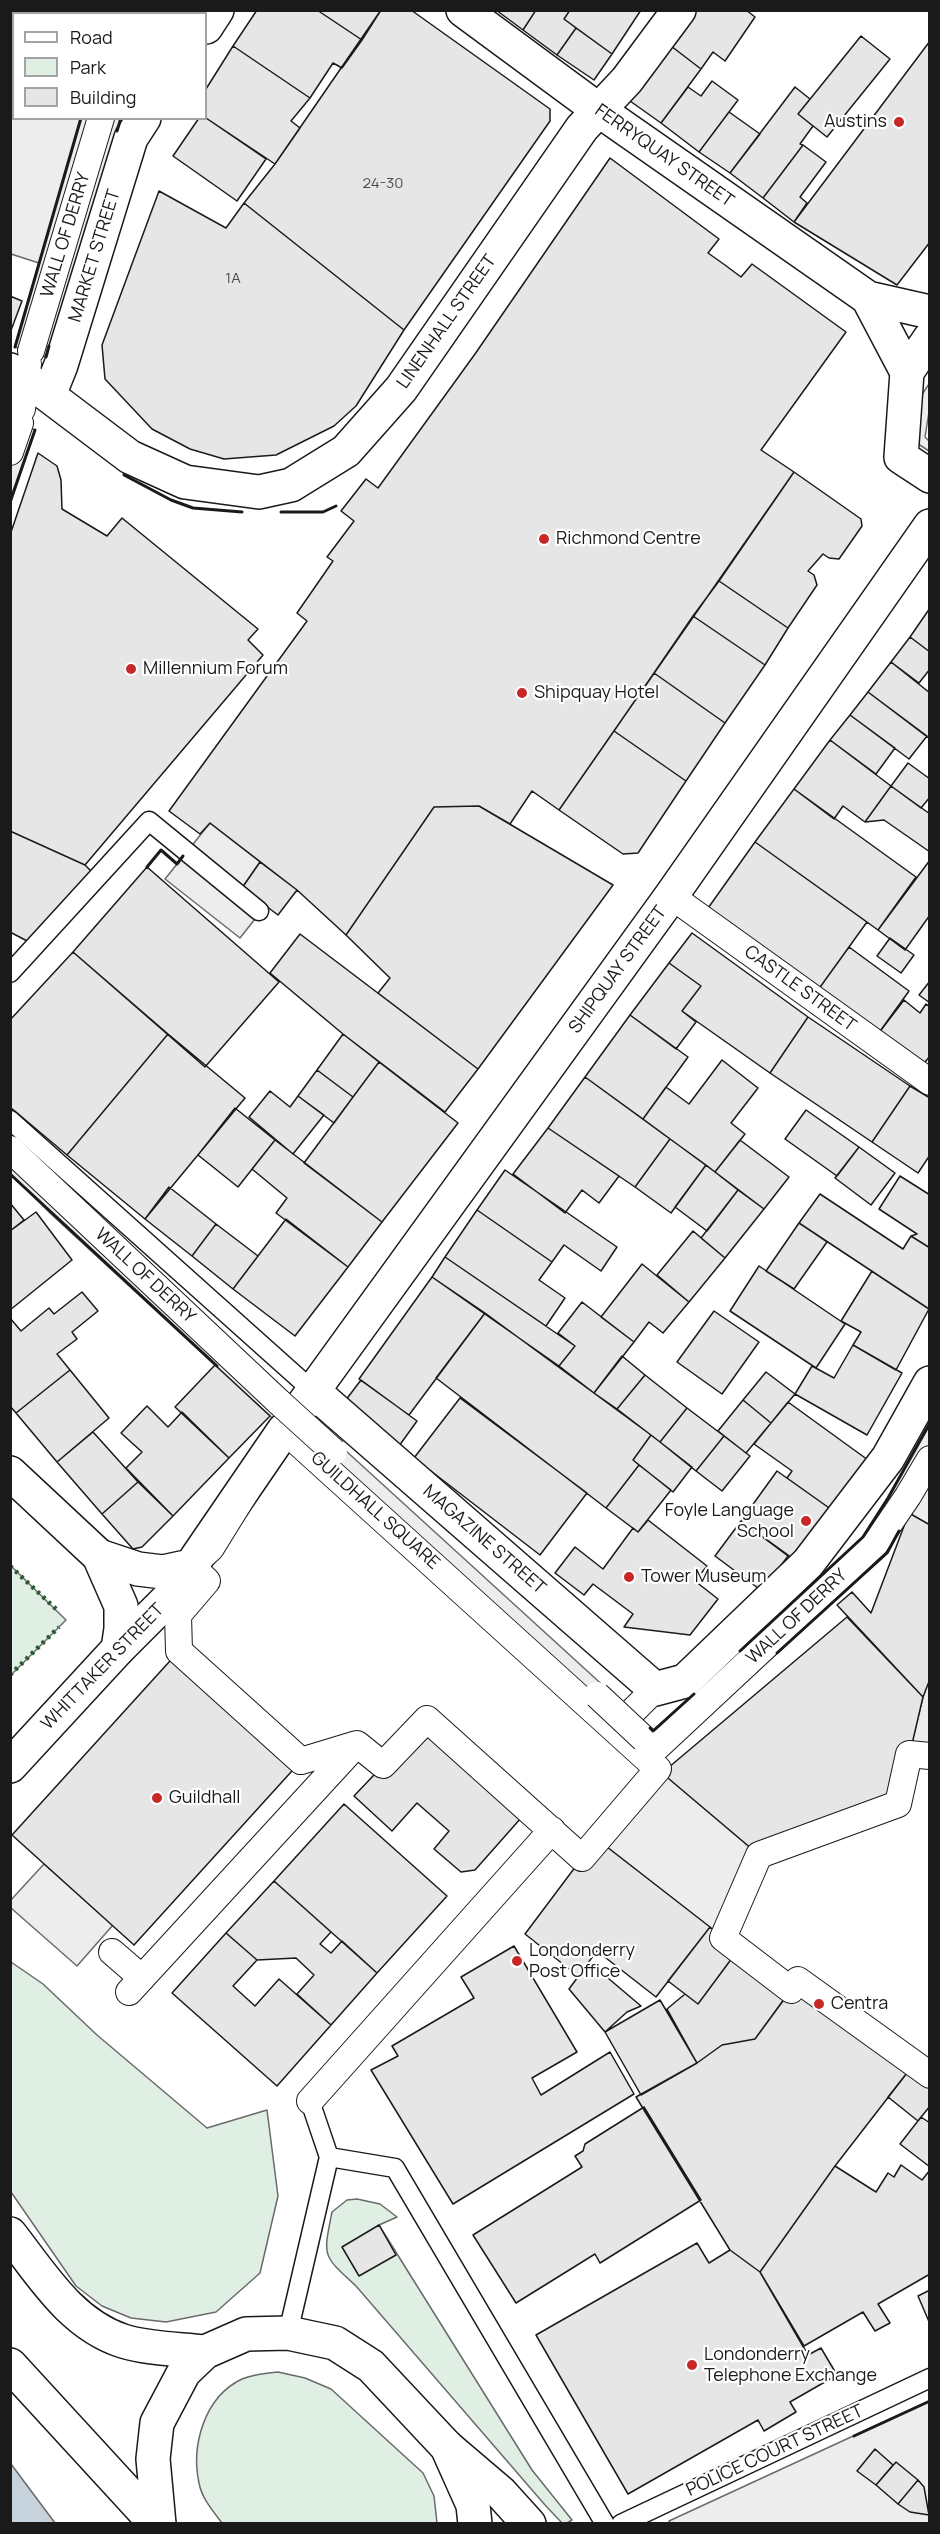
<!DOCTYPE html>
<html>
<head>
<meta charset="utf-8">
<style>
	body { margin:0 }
	#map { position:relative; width:940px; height:2534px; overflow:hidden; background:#fff; font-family:Manrope,sans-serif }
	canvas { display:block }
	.frame { position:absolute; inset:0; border:12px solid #1a1a1a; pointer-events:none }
	.legend { position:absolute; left:12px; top:12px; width:195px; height:108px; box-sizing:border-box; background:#fff; border:2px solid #a3a3a3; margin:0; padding:8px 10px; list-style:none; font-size:18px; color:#1a1a1a }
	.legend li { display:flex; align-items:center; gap:12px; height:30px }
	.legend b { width:30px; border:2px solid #a3a3a3 }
</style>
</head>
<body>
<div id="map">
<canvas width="940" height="2534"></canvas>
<div class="frame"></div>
<ul class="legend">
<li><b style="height:8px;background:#fff"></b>Road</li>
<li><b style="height:16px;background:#e0efe3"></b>Park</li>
<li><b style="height:16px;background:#e6e6e6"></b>Building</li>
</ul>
</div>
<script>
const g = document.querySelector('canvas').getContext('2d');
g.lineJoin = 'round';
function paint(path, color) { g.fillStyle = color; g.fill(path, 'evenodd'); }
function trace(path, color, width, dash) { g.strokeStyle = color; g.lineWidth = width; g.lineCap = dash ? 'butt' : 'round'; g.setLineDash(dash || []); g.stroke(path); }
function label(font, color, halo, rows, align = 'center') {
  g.font = font + ' Manrope,sans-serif'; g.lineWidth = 4.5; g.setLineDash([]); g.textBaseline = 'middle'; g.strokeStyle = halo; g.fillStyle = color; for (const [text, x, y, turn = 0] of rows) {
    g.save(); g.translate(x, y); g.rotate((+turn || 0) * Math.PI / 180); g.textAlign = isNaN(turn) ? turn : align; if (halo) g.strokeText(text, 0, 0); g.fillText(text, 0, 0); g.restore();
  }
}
const green = new Path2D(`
	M11 1566 66 1620 11 1675H10Z
	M11 1962 43 1984 97 2035 207 2128 267 2110 278 2196 260 2273 216 2312 166 2322 131 2318 102 2306 76 2286 11 2192Z
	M357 2199 380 2204 397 2217 379 2225 532 2470 572 2520 567 2523H562L545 2505 356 2286C322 2255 323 2257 332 2212L347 2200Z
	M278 2372 305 2378 331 2389 423 2473 434 2496 437 2523H222C213 2511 202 2499 199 2483 191 2446 204 2397 242 2379 254 2374 266 2373 278 2372Z`);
paint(green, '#e0efe3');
trace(green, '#6a6a6a', 1.5);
const parking = new Path2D(`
	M34 10 185 11 182 14H33Z
	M13 100 14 118 121 119 46 357 15 347 39 263 11 254 10 106Z
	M929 384V412L925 437 929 441V451L912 440 921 396Z
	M11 420 35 430 11 502Z
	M210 823 260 862 242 888 266 905 240 938 165 879Z
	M10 1132 300 1409 653 1731 863 1537 888 1498 929 1423V1525L909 1514 887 1553 656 1764 270 1416 51 1214 11 1174Z
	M929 1679V1756L909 1754 923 1697Z
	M658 1769 759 1855 723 1938 598 1840Z
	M44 1864 113 1925 77 1966 11 1908 10 1901Z
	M929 2401V2523L671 2524 669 2521Z`);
paint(parking, '#ededed');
trace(parking, '#6a6a6a', 1.5);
const water = new Path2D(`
	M10 2464H11L55 2523H11Z`);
paint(water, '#c6d2dc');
trace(water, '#6a6a6a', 1.5);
const building = new Path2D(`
	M257 10H317L362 40 342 68 333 63 310 98 233 46Z
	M317 10H381L362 40Z
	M381 10H411L550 109V121L404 330 244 203 275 164Z
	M496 10H536L523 30Z
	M536 10H570L564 19 576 28 557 55 523 30Z
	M570 10H641L612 54 564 19Z
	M697 10H746L755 17 725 61 713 52 701 69 671 46Z
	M576 28 612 54 594 80 557 55Z
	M861 36 890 59 827 137 798 114Z
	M930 41V242L897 285 794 222Z
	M233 46 310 98 291 121 300 128 275 164 206 118V89Z
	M671 46 701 69 661 123 630 101Z
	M712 81 738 100 699 152 661 123 688 87 701 96Z
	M795 87 810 99 798 114 813 126 800 144 803 145 763 198 730 173Z
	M729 112 760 134 730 173 699 152Z
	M199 118H206L266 159 237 201 173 156Z
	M803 145 826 162 800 197 807 203 794 222 763 198Z
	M610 158 719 239 708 253 725 265 741 277 752 264 846 332 761 450 794 472 559 810 532 791 510 824 479 806 434 807 346 935 297 890 210 823 200 834 169 811 307 621 297 613 333 561 327 557 354 521 341 511 366 479 378 488 475 354Z
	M159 191 226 228 244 203 404 330 356 406 334 426 276 455 224 459 190 449 152 429 105 379 102 345Z
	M10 296 22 301 10 333Z
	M38 453 57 466 61 480 62 509 107 536 122 518 258 629 248 640 263 655 85 865 10 831V535Z
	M794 472 861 519 862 526 839 559 829 558 823 554 808 571 814 575 817 585 788 628 719 581Z
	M719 581 788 628 765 665 693 616Z
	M930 608V652L910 637Z
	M693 616 765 665 725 723 654 673Z
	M910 637 930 652V669L919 683 891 662Z
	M891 662 930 693V739L868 692Z
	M654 673 725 723 686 781 614 731Z
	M868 692 927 736 909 759 850 715Z
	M850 715 895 748 876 774 830 740Z
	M614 731 686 781 638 853 623 854 559 810Z
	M830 740 891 786 865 822 843 806 834 819 794 789Z
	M908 763 930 779V797L921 808 891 786Z
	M891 786 930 814V852L884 820 865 822Z
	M794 789 916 877 878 930 755 842Z
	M479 806 613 885 478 1069 378 993 390 978 346 935 434 807Z
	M10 831 85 865 91 871 29 942 10 932Z
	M755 842 867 922 818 990 706 911Z
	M930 860V915L905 950 878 930Z
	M260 862 297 890 278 915 242 888Z
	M147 867 279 982 205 1067 73 952Z
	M692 933 808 1017 770 1073 682 1011 701 986 669 963Z
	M300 934 478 1069 445 1112 343 1034 270 973Z
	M890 938 914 955 901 973 877 956Z
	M849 947 909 991 878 1034 818 990Z
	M73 952 168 1034 67 1155 10 1107V1020Z
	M669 963 701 986 682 1011 696 1022 676 1049 630 1015Z
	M930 981V1003L919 995Z
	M904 1000 920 1013 926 1004 930 1007V1056L921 1067 878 1034Z
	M630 1015 688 1057 643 1119 585 1077Z
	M808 1017 910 1086 872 1142 770 1073Z
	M168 1034 245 1098 145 1219 67 1155Z
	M343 1034 379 1062 353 1097 317 1070Z
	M722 1060 758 1088 731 1123 745 1134 715 1172 643 1119 666 1087 689 1104Z
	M379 1062 458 1123 382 1222 304 1163Z
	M317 1070 353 1097 334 1123 298 1096Z
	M585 1077 670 1139 635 1187 548 1128Z
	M910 1086 930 1098V1155L918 1173 872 1142Z
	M270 1091 290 1107 298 1096 324 1115 293 1154 249 1117Z
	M235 1108 275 1140 238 1187 198 1155Z
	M806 1110 859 1147 837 1176 785 1139Z
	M548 1128 619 1176 599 1203 582 1190 565 1213 513 1174Z
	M670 1139 706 1165 671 1213 635 1187Z
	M275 1140 382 1222 348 1267 276 1213 287 1198 252 1169Z
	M740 1140 789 1177 764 1209 715 1172Z
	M859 1147 895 1173 871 1205 835 1178Z
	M706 1165 738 1190 707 1231 675 1207Z
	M505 1170 617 1247 601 1271 564 1245 552 1262 477 1210Z
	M900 1176 930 1195V1248L911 1236 917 1234 879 1209Z
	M169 1187 216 1224 192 1256 145 1219Z
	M738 1190 764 1209 725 1258 701 1238Z
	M820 1194 903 1249 911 1236 930 1248 929 1309 799 1223Z
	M10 1203 24 1220 10 1231Z
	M477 1210 552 1262 539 1280 565 1298 546 1326 445 1257Z
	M36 1212 72 1260 10 1310V1231Z
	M286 1219 348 1267 295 1336 233 1289Z
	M799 1223 827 1242 794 1289 766 1271Z
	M216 1224 258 1256 233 1289 192 1256Z
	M693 1231 725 1258 689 1302 657 1275Z
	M445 1257 575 1346 559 1366 432 1277Z
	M642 1264 689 1302 663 1333 649 1322 634 1342 601 1317Z
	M759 1266 845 1324 816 1368 730 1311Z
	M872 1271 929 1309 896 1370 853 1345 861 1332 841 1321Z
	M432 1277 485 1313 409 1415 359 1379Z
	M82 1292 98 1311 72 1332 77 1339 57 1354 70 1370 16 1413 10 1406V1318L21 1331 49 1308 54 1314Z
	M582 1302 634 1342 594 1393 559 1366 575 1346 558 1333Z
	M714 1311 759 1342 722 1394 677 1362Z
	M485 1313 651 1435 633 1460 639 1465 606 1508 436 1378Z
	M853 1345 902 1373 867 1435 795 1394 812 1366 834 1378Z
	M622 1356 645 1375 617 1409 594 1393Z
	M215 1365 270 1416 229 1458 175 1407Z
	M70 1370 109 1418 57 1462 16 1413Z
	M766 1372 795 1394 771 1423 743 1400Z
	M645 1375 687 1408 660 1442 617 1409Z
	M361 1380 417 1421 399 1446 342 1405Z
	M460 1398 587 1493 540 1555 414 1458Z
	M743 1400 771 1423 746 1453 718 1431Z
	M788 1402 868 1460 832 1510 787 1478 792 1471 754 1444Z
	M147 1406 168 1427 182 1412 229 1458 173 1516 126 1468 142 1452 121 1433Z
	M687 1408 724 1436 696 1471 660 1442Z
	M93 1432 138 1482 102 1514 57 1462Z
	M651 1435 692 1467 673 1492 633 1460Z
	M724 1436 750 1456 722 1491 696 1471Z
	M639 1465 671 1490 638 1532 606 1508Z
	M777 1471 832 1510 795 1560 741 1521Z
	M138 1482 173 1516 142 1547 133 1549 102 1514Z
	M909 1513 930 1525V1679L923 1697 837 1605 852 1592 871 1613Z
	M648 1520 707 1566 695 1581 718 1599 690 1635 624 1627 633 1614 593 1584 584 1595 555 1573 575 1547 603 1569 633 1528 638 1532Z
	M741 1521 788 1556 762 1591 715 1556Z
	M847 1617 923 1697 898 1804 759 1855 662 1773Z
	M179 1651 301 1761 134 1945 12 1835Z
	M427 1719 529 1809 475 1870 461 1872 434 1849 449 1831 417 1803 392 1831 354 1796Z
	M344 1804 447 1896 377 1973 274 1881Z
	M598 1840 710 1927 656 1997 597 1951 578 1976 525 1934 582 1858Z
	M274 1881 331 1932 320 1944 331 1953 342 1941 377 1973 331 2025 297 1994 314 1975 296 1958 257 1960 226 1933Z
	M710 1927 738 1950 698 2004 668 1981Z
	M226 1933 257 1960 233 1986 255 2006 279 1979 331 2025 277 2086 172 1993Z
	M514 1946 577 2052 532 2078 541 2095 610 2052 634 2094 453 2204 371 2070 398 2056 392 2046 474 1998 461 1977Z
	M738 1950 791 1990 755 2039 722 2045 697 2063 667 2009 685 1994 698 2004Z
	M589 1962 641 2006 627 2012 605 2032 569 1989Z
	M798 1980 914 2064 835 2166 760 2272 730 2250 636 2097 697 2063 722 2045 755 2039Z
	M660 2000 697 2063 641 2095 605 2032Z
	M914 2064 930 2075V2106L918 2121 888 2097Z
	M644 2107 701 2200 600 2263 595 2254 516 2303 473 2235 582 2167 575 2156 583 2151 585 2144Z
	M921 2117 930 2123V2167L900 2144Z
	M901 2165 922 2180 930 2170V2274L878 2304 890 2323 875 2331 863 2312 804 2346 760 2272 835 2166 876 2192 888 2173 894 2177Z
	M379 2225 396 2255 359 2276 342 2247Z
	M697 2243 709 2263 730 2250 760 2272 808 2355 821 2348 837 2375 790 2402 796 2412 764 2431 758 2420 628 2494 536 2335Z
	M930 2290V2324L918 2296Z
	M875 2449 893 2465 876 2485 857 2471Z
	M896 2462 918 2480 898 2504 876 2485Z
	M918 2480 924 2487 929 2515 910 2512 898 2504Z`);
paint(building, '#e6e6e6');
trace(building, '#1a1a1a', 1.5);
const service = new Path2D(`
	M10 75 14 52
	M10 973 149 821 259 911
	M10 1120 313 1391
	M329 2157 395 2168 605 2524
	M288 2333 329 2157 310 2101
	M621 2524 930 2378`);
const pedestrian = new Path2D(`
	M149 14 151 10
	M31 351 101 118
	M22 409 28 364
	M10 452 20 423
	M671 896 930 1082
	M10 1149 280 1403
	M284 1430 658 1769 582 1858 427 1719 383 1765 357 1744 301 1761 179 1651 178 1615 207 1581 191 1566 211 1548Z
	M634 1710 655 1689
	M644 1739 655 1749 876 1543 908 1496 930 1459
	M930 1756 909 1754 898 1804 759 1855 723 1938 791 1990 798 1980 930 2075
	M112 1952 142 1978
	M129 1992 356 1745
	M310 2101 552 1830`);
const minor = new Path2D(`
	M206 27 217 10
	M10 34 14 28
	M10 370 24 377 130 457 185 482 259 492 291 485 346 451 401 389 582 128 627 80 679 10
	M49 395 61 365 131 138 144 118
	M313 1391 655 1689 685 1681 808 1563 888 1458 930 1383`);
const tertiary = new Path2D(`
	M463 10 600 111 868 298 930 312
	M868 298 907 372
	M930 338 907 372 901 457 930 476
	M300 1409 671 896 930 526
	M99 1556 138 1569 163 1572 191 1566
	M118 1649 177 1590 191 1566 284 1430`);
const secondary = new Path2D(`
	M10 1473 99 1556 121 1606V1629L118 1649 10 1766`);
const primary = new Path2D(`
	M447 2447 501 2493 529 2524`);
const trunk = new Path2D(`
	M10 2234C42 2275 71 2324 123 2341 148 2349 179 2349 205 2352
	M10 2365 156 2524
	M159 2524 153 2459 157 2423 184 2372 205 2352 246 2334 288 2333 335 2343 371 2366 447 2447 473 2505 475 2524`);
trace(service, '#1a1a1a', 21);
trace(pedestrian, '#1a1a1a', 28);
trace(minor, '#1a1a1a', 36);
trace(tertiary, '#1a1a1a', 36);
trace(secondary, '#1a1a1a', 36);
trace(primary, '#1a1a1a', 36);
trace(trunk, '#1a1a1a', 36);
trace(service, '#fff', 18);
trace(pedestrian, '#fff', 26);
trace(minor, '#fff', 33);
trace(tertiary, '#fff', 33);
trace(secondary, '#fff', 33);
trace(primary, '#fff', 33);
trace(trunk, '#fff', 33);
const pedestrianBridge = new Path2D(`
	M280 1403 334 1452
	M597 1695 644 1739`);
trace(pedestrianBridge, '#1a1a1a', 28, []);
trace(pedestrianBridge, '#fff', 26);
trace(new Path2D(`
	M10 1566 56 1609
	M10 1675 59 1627`), '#2b5a34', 4.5, [3, 4.5]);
trace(new Path2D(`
	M50 10 51 14
	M182 14 185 10
	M117 131 121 118
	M15 347 81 118
	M46 357 49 346
	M124 475 171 500 193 508 242 512
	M10 502 35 430
	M281 512H323L336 506
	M147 867 161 850 177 864 183 856
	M10 1174 217 1366
	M740 1651 863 1537 888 1498 930 1423
	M777 1653 887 1553 899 1531
	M650 1728 653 1731 694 1694
	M854 2436 930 2401`), '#1a1a1a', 3);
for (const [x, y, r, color] of [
	[899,122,6,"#c62828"],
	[544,539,6,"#c62828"],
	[131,669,6,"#c62828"],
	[522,693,6,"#c62828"],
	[806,1521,6,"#c62828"],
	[629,1577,6,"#c62828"],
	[157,1798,6,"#c62828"],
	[517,1961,6,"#c62828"],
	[819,2004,6,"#c62828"],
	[692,2365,6,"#c62828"]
]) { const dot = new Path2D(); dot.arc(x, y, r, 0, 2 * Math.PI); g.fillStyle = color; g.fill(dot); trace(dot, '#fff', 2); }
label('15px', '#4d4d4d', null, [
	["24-30",383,184],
	["1A",233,279]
]);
label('18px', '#1a1a1a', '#fff', [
	["Austins",887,122,"right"],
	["Richmond Centre",556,539],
	["Millennium Forum",143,669],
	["Shipquay Hotel",534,693],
	["Foyle Language",794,1511,"right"],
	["School",794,1532,"right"],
	["Tower Museum",641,1577],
	["Guildhall",169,1798],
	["Londonderry",529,1951],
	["Post Office",529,1972],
	["Centra",831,2004],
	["Londonderry",704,2355],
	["Telephone Exchange",704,2376]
], 'left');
label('18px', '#1a1a1a', '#fff', [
	["FERRYQUAY STREET",664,156,35],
	["WALL OF DERRY",66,235,-73],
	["MARKET STREET",95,256,-73],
	["LINENHALL STREET",447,322,-55],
	["SHIPQUAY STREET",618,970,-54],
	["CASTLE STREET",800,989,36],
	["WALL OF DERRY",145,1276,43],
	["GUILDHALL SQUARE",375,1511,42],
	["MAGAZINE STREET",484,1540,41],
	["WALL OF DERRY",797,1617,-43],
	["WHITTAKER STREET",103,1667,-46],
	["POLICE COURT STREET",775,2451,-25]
]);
</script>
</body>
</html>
